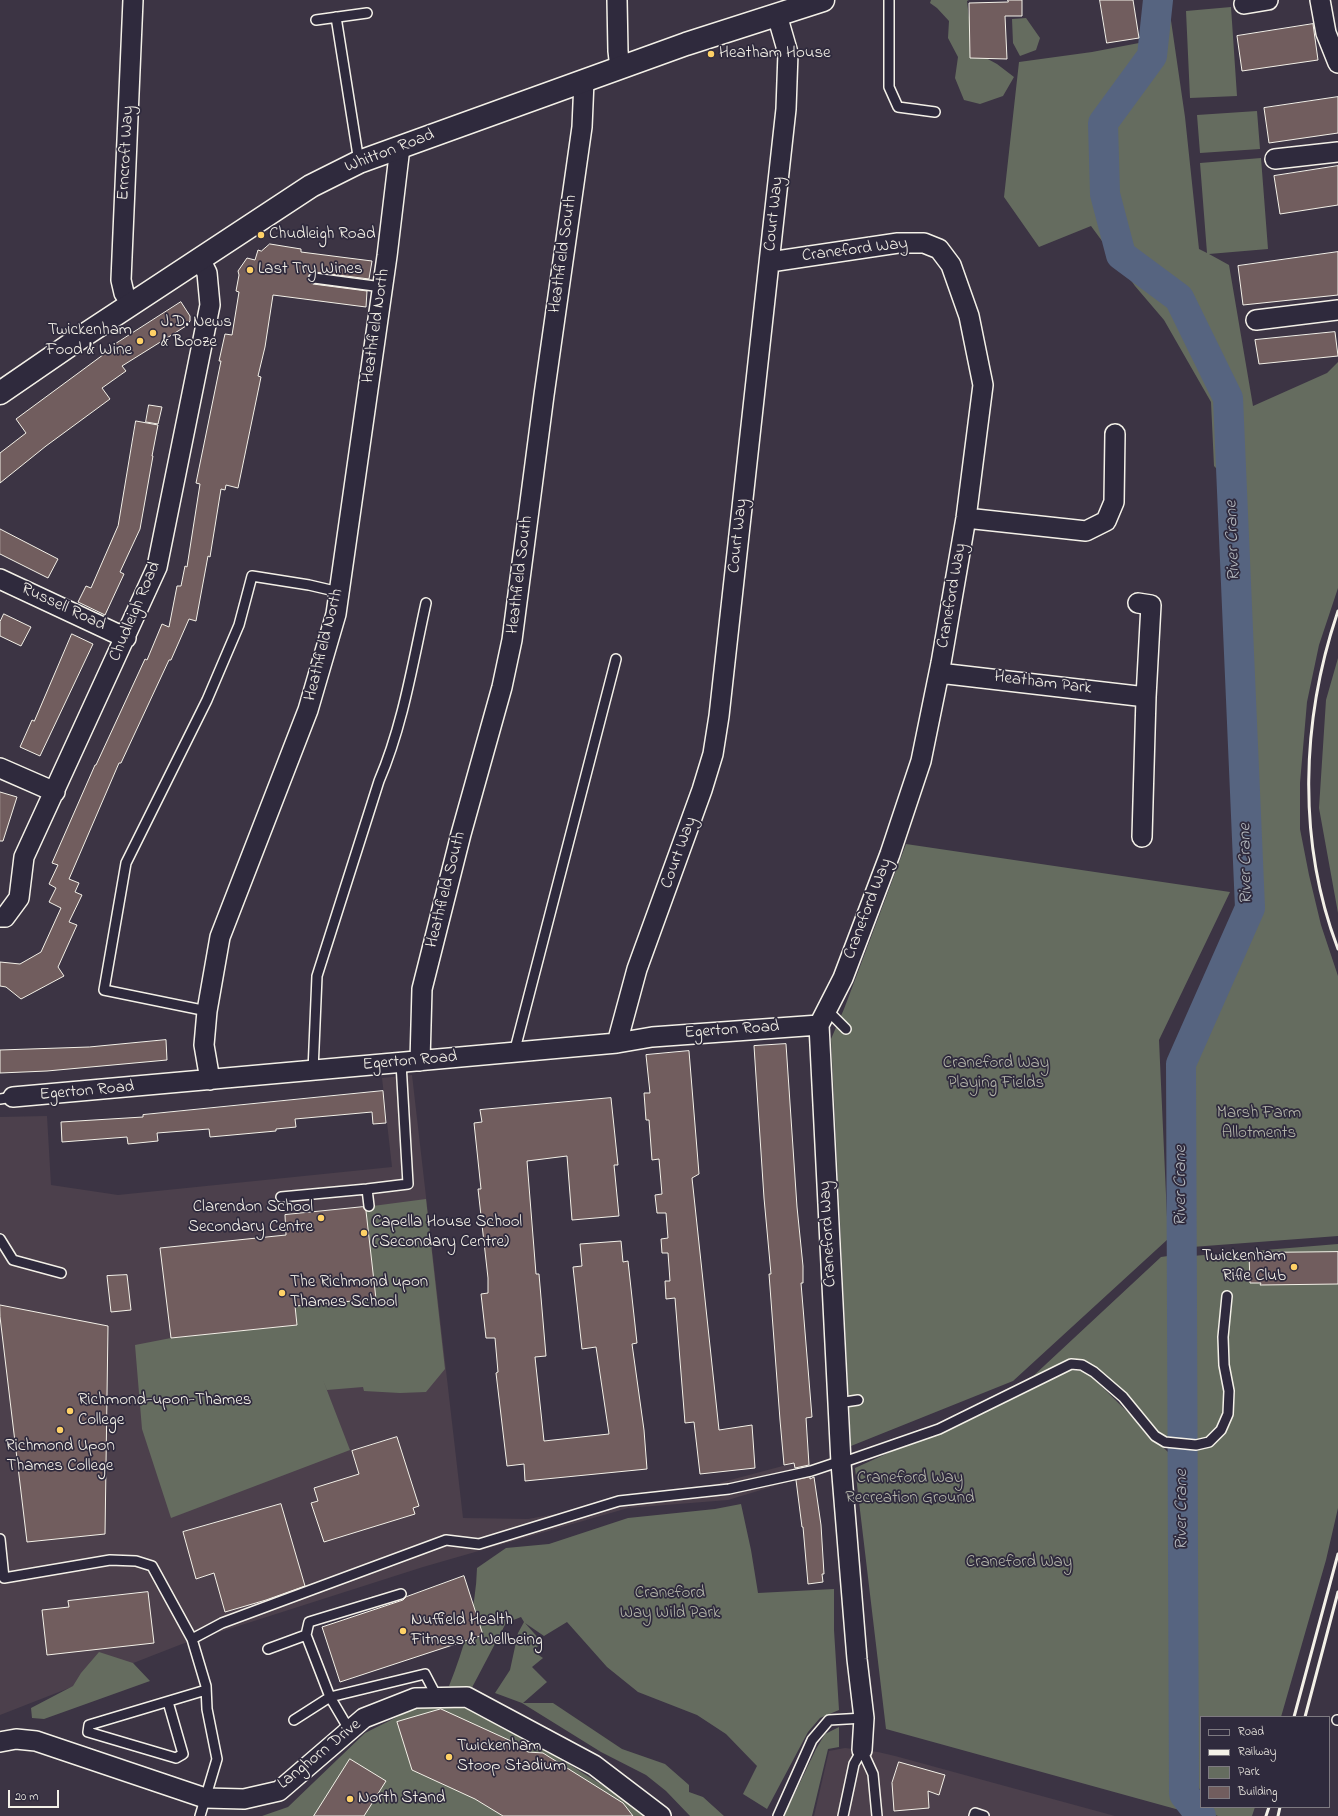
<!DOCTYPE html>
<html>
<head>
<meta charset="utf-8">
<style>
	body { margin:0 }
	#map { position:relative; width:1338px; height:1816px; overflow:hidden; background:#3c3444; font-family:"Indie Flower",sans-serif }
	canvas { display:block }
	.legend { position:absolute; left:1200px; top:1716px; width:130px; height:92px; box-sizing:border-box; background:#2f2a3d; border:1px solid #7e7a81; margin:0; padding:5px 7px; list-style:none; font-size:12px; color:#f4f1e8 }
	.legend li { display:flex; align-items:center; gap:8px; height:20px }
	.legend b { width:20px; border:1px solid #7e7a81 }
	.scale { position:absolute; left:8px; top:1790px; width:51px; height:18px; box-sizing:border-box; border:2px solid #f4f1e8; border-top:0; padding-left:5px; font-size:12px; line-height:14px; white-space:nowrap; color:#f4f1e8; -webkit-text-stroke:3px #2f2a3d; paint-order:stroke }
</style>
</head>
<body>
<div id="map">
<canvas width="1338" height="1816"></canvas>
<ul class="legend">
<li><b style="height:5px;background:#2f2a3d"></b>Road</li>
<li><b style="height:5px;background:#f4f1e8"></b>Railway</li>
<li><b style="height:11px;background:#656c5f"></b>Park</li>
<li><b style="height:11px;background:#715d5e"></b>Building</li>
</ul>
<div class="scale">20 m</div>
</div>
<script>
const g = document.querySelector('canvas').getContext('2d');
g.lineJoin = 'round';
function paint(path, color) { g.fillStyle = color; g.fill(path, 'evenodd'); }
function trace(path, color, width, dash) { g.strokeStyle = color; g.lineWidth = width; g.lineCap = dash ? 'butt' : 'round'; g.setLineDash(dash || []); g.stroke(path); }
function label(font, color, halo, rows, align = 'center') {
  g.font = font + ' "Indie Flower",sans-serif'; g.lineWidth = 3.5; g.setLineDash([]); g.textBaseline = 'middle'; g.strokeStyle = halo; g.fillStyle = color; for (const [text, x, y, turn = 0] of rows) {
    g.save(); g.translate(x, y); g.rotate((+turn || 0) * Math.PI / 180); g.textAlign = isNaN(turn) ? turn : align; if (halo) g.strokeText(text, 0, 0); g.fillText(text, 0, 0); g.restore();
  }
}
paint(new Path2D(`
	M412 1075 463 1518 528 1519 704 1487 809 1459 811 1471 807 1476 728 1500 628 1508 423 1567 182 1644 0 1715V1117L47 1116 51 1185 118 1195 392 1167 382 1078Z
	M845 1748 878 1752 895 1756 1115 1816H814L829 1751Z`), '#4c404c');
paint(new Path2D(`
	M931 0H969L967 1 973 51 997 64 1014 77 1003 96 980 104 964 100 955 78 958 57 948 38 949 21 937 8 930 3Z
	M1144 0H1168L1185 117 1199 249 1207 253 1200 163 1261 158 1268 249 1209 254 1229 265 1253 406 1327 373 1338 362V588L1319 645 1307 702 1300 783V829L1309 875 1321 925 1338 976V1236L1192 1247V1074L1257 907 1236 489 1214 466 1211 402 1164 320 1135 286 1091 226 1039 247 1004 197 1019 62 1092 52 1139 43 1144 29Z
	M1231 7 1237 96 1190 98 1186 11Z
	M1026 18 1040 38 1036 50 1020 56 1013 43 1012 19Z
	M1257 111 1260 149 1200 153 1197 115Z
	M1338 658V913L1319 808 1326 700Z
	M906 844 1230 892 1159 1040 1168 1239 1013 1381 851 1446 831 1039 844 1009Z
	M426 1199 445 1369 426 1392 400 1393 364 1391 363 1387 327 1390 323 1380 350 1450 171 1518 142 1429 135 1345 171 1338 297 1325 295 1306 376 1299 365 1207Z
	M1338 1244V1508L1326 1560 1281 1717H1201V1792L1196 1783 1192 1500V1256Z
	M1175 1255 1168 1439C1153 1432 1153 1426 1143 1414 1128 1397 1094 1354 1069 1361 1056 1364 1042 1373 1030 1379L1161 1257Z
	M1071 1370 1086 1371 1170 1454 1174 1785 1183 1811 886 1729 855 1468Z
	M741 1504 751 1550 758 1593 834 1589V1630L839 1710 820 1718 808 1732 767 1809 743 1794 757 1766 726 1734 697 1715 638 1692 607 1667 567 1622 544 1636 525 1623 541 1641 534 1652 543 1658 532 1667 547 1682 523 1703H553L622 1749 665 1764 689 1785V1792L703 1797 724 1816H690L666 1791 646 1775 601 1752 522 1703 495 1693 510 1670 518 1633 524 1622 521 1617 506 1623 467 1697 449 1686C464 1648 476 1609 477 1568L506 1548 549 1544 628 1518 715 1509Z
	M99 1652 133 1663 150 1681 44 1719 32 1718 31 1708 73 1686 81 1673Z
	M437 1697 485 1712 652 1816H262L288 1807 365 1733Z
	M839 1727V1747L828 1749 812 1816H784L816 1749 825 1734Z
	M1209 1807H1255L1252 1816H1218L1213 1814Z`), '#656c5f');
trace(new Path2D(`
	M1158 0 1152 56 1103 123 1105 194 1121 255 1179 298 1228 398 1250 908 1181 1064 1184 1794 1201 1816`), '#566480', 30);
const building = new Path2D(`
	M1008 0H1022V16H1005L1007 59 970 58 969 3 1008 2Z
	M1100 0H1133L1139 38 1107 43Z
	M1313 24 1318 60 1242 71 1237 36Z
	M1338 97V133L1269 143 1264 108Z
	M1338 166V205L1280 214 1274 176Z
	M270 244 301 249V252L372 261 369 279 315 272 311 273 308 277 309 281 313 284 367 291 366 307 273 295 265 347 258 376 261 377 238 488 226 485 225 490 221 489 210 557 208 556 196 621 189 619 171 660H169L121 763H119L69 879 79 883 75 892 82 895 69 922 77 925 58 967 64 976 21 999 6 987 0 986V962L20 964 41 952 61 908 49 902 56 888 49 884 58 865 52 863 95 765H96L145 659 147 660 162 624 169 627 177 586H181L185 566 187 567 200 484 196 483 221 361H219L225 334 232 335 239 292 236 291 239 275 238 271 247 258 255 260 258 250 261 251Z
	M1338 252V295L1243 305 1238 266Z
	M181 302 190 316V321L186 326 122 366 126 371 102 388 110 399 46 446 0 483V453L26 433 16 419 115 346 114 345Z
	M1335 332 1338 356 1259 364 1255 340Z
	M149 405 162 407 158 424 146 422Z
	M136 421 158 425 152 456H153L140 529 120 572 124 574 105 615 78 602 86 586 91 588 118 526Z
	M0 529 58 559 48 578 0 554Z
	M4 614 31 627 21 646 0 636V622Z
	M72 634 93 644 40 756 20 747 32 720 34 721Z
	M0 792 17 797 3 841H0Z
	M166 1040 167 1060 47 1071 0 1073V1050L89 1047Z
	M786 1044 797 1207 803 1266V1283H801L812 1417 806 1418 809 1465 795 1468 794 1463 784 1465 780 1420 769 1274H771L764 1198 754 1046Z
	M689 1051 699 1174 692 1178 719 1430 752 1425 755 1468 700 1474 694 1422 685 1423 675 1298 666 1299 665 1281H670L668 1253H662L661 1239 668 1238 666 1213H657L655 1195 662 1194 659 1159 652 1160 649 1120H646L644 1093H650L646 1055Z
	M383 1091 386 1123 373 1124 372 1112 295 1119 296 1127 276 1129V1131L210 1137 209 1129 157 1133 158 1141 128 1144 127 1137 62 1142 61 1122 143 1117V1115Z
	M611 1098 618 1165H614L619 1216 572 1220 567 1156 527 1161 536 1274H539L546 1356 535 1357 544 1441 609 1434 596 1347 582 1349 573 1267 582 1266 580 1244 621 1241 623 1262 628 1261 637 1343 632 1344 644 1430 647 1469 525 1481 524 1464 507 1466 496 1373 498 1372 495 1338H486L481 1294 488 1293V1278L478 1189H481L474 1123 482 1122 480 1110Z
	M363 1207 366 1211 376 1299 295 1306 297 1325 171 1338 160 1248 286 1235 285 1215Z
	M1338 1252V1284L1260 1285 1261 1283H1250L1249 1253Z
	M127 1275 131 1310 111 1312 107 1276Z
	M0 1305 108 1326 105 1534 27 1542 0 1317Z
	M397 1437 419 1506 413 1508 415 1514 324 1542 311 1503 318 1501 314 1488 359 1474 352 1451Z
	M810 1477V1479L814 1477 821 1525 824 1574H822L823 1582 808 1584 803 1527H802L796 1480Z
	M281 1504 305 1586 266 1600 225 1612 214 1573 196 1579 183 1532Z
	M464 1576 483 1635 340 1682 322 1627 403 1600 406 1597Z
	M148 1592 154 1643 47 1655 42 1610 69 1607 68 1601Z
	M441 1709 511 1741 528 1752 543 1753 623 1803 633 1816H503L475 1799 412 1770 397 1722Z
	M350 1759 386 1781 364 1816H314Z
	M899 1762 945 1775 939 1795 928 1791 929 1808 894 1811 892 1783Z`);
paint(building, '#715d5e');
trace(building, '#f4f1e8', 1);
const service = new Path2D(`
	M889 0V87L898 107 935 112
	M336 17 359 162
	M316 20 367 13
	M314 278 382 287
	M827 1010 846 1029
	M207 1011 104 990 126 863 207 700 239 625 252 576 309 585 339 592
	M514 1053 616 659
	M313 1071 317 976 379 781C403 725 413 662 426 603
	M0 1099 13 1097
	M367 1189 369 1206
	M281 1197 367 1189 408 1184 401 1063
	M0 1239 13 1260 61 1273
	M838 1403 858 1400
	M841 1463 939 1429 1071 1364 1082 1365 1094 1372 1123 1397 1155 1436 1165 1442 1196 1445 1209 1442 1221 1430 1228 1414 1229 1391 1224 1365 1223 1337 1227 1296
	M0 1539 4 1578 110 1560 136 1561 152 1566 192 1639 206 1686 207 1709 217 1759 200 1816
	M306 1635 309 1622 401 1594
	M192 1639 222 1623 446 1540 479 1544 619 1501 729 1489 811 1471 841 1461
	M268 1649 306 1635 330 1697 350 1731
	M168 1702 183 1754 176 1758 88 1732 89 1725 206 1690
	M294 1720 330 1697 425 1674 437 1697
	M1337 1720H1338
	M862 1750 873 1774 877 1816
	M778 1816 812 1740 829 1720 864 1718
	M843 1816 854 1764 862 1750
	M974 1816 975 1813 984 1816`);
const minor = new Path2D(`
	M617 0 618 51 620 68
	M1320 0 1326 33 1338 63
	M1244 4 1268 0
	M1275 159 1338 152
	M770 262 898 243H924L939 249 951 265 969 316 983 385 966 518 941 663 921 761 890 854 843 978 819 1025 841 1463 857 1659 864 1718 862 1750
	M131 304 124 293 121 280 133 0
	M1256 320 1338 310
	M966 518 1086 531 1106 521 1114 502 1115 434
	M0 579 126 638
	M1138 603 1151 605 1146 697 1142 837
	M939 673 1146 697
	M0 768 55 792
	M0 917H5L19 898 24 857 157 567 210 305 207 273 200 259
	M617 1043 637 969 702 790 713 754 719 716 786 109 788 53 777 15
	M420 1061 422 989 461 834 502 687 512 640 544 395 582 127 584 81
	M210 1080 204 1045 207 1011 220 937 308 710 336 614 387 256 400 147
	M13 1097 617 1043 652 1037 819 1025
	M0 1742 16 1739 36 1741 205 1798 244 1799 279 1791 364 1718 415 1698 467 1697 594 1765 661 1816`);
const secondary = new Path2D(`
	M0 393 83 336 311 186 359 162 686 44 823 0`);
trace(service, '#f4f1e8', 12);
trace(minor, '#f4f1e8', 22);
trace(secondary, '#f4f1e8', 25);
trace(service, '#2f2a3d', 9);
trace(minor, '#2f2a3d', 19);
trace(secondary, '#2f2a3d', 22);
trace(new Path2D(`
	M1338 611C1301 720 1297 841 1338 949
	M1294 1717 1338 1554
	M1305 1717 1338 1592
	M1266 1816 1269 1807
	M1278 1816 1280 1807`), '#f4f1e8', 3);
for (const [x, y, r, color] of [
	[711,54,4,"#ffd166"],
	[261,235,4,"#ffd166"],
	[250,270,4,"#ffd166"],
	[153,333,4,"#ffd166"],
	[140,341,4,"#ffd166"],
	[321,1218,4,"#ffd166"],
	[364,1233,4,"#ffd166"],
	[1294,1267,4,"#ffd166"],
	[282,1293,4,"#ffd166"],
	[70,1411,4,"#ffd166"],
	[60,1430,4,"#ffd166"],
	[403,1631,4,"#ffd166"],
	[449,1757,4,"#ffd166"],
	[350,1799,4,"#ffd166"]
]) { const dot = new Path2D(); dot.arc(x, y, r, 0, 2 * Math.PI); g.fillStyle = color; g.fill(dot); trace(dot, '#2f2a3d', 1.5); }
label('17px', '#f4f1e8', '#2f2a3d', [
	["Heatham House",719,54],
	["Chudleigh Road",269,235],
	["Last Try Wines",258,270],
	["J.D. News",161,323],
	["& Booze",161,343],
	["Twickenham",132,331,"right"],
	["Food & Wine",132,351,"right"],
	["Clarendon School",313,1208,"right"],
	["Secondary Centre",313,1228,"right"],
	["Capella House School",372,1223],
	["(Secondary Centre)",372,1243],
	["Twickenham",1286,1257,"right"],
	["Rifle Club",1286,1277,"right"],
	["The Richmond upon",290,1283],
	["Thames School",290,1303],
	["Richmond-upon-Thames",78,1401],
	["College",78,1421],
	["Richmond Upon",60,1447,"center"],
	["Thames College",60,1467,"center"],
	["Nuffield Health",411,1621],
	["Fitness & Wellbeing",411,1641],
	["Twickenham",457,1747],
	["Stoop Stadium",457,1767],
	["North Stand",358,1799]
], 'left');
label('17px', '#f4f1e8', '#2f2a3d', [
	["Whitton Road",390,152,-21],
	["Erncroft Way",127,153,-87],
	["Court Way",775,214,-84],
	["Craneford Way",855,251,-7],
	["Heathfield South",564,254,-82],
	["Heathfield North",377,326,-82],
	["Court Way",739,536,-84],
	["Heathfield South",521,575,-83],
	["Craneford Way",953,596,-80],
	["Russell Road",63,608,25],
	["Chudleigh Road",136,612,-67],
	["Heathfield North",325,645,-76],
	["Heatham Park",1043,684,7],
	["Court Way",680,853,-70],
	["Heathfield South",447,890,-76],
	["Craneford Way",869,909,-69],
	["Egerton Road",732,1031,-4],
	["Egerton Road",410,1062,-5],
	["Egerton Road",87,1092,-5],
	["Craneford Way",829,1234,-93],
	["Langhorn Drive",320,1755,-39]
]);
label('17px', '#b4b5aa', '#2f2a3d', [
	["Craneford Way",996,1064],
	["Playing Fields",996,1084],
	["Marsh Farm",1259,1114],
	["Allotments",1259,1134],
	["Craneford Way",910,1479],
	["Recreation Ground",910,1499],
	["Craneford Way",1019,1563],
	["Craneford",670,1594],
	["Way Wild Park",670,1614]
]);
label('italic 18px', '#b5b9be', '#2f2a3d', [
	["River Crane",1234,541,-92],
	["River Crane",1247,864,-91],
	["River Crane",1182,1186,-90],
	["River Crane",1183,1510,-90]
]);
</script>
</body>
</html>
